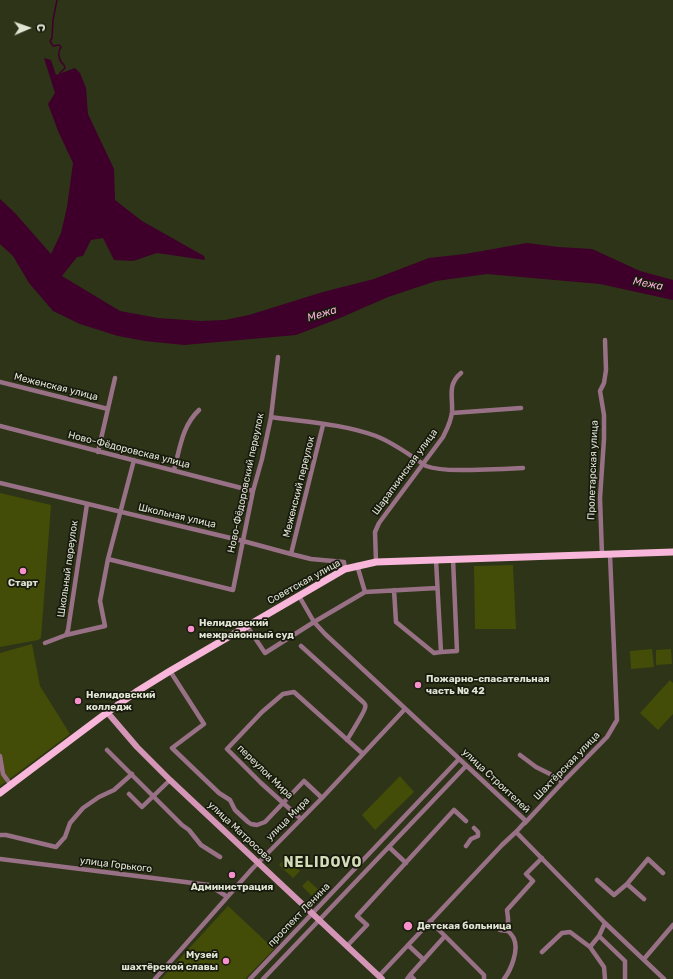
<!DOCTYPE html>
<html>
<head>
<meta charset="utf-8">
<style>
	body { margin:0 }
	#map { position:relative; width:673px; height:979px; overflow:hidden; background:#2e3417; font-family:Rubik,sans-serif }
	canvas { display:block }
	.north { position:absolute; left:8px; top:8px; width:40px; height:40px; -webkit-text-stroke:3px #171a0d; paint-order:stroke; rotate:88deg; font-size:11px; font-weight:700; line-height:16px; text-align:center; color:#e0e4d3 }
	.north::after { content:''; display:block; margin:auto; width:14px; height:18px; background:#e0e4d3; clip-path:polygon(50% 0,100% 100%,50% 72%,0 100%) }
</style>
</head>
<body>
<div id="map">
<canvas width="673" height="979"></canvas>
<div class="north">С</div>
</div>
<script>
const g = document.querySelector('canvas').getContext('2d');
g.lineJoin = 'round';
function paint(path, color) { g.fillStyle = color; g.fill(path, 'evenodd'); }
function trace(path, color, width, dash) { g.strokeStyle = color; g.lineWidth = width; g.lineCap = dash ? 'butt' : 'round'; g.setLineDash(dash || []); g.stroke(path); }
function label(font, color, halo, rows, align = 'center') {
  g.font = font + ' Rubik,sans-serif'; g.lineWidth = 3.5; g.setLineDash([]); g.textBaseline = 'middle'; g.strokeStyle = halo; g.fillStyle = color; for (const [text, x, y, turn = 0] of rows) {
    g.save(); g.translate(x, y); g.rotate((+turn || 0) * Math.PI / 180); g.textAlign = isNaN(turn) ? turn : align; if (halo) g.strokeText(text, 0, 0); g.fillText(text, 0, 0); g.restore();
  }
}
paint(new Path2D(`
	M0 493 51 505 41 638 38 640 0 647Z
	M513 565 516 629H475L474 566Z
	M32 644 40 686 70 734 0 786V653Z
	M652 649 654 667 631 669 630 651Z
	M671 649 672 664 656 665V650Z
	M670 680 673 683V714L658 730 640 713Z
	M400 776 414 792 375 830 362 815Z
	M285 858 300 871 293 878 279 865Z
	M308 880 322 893 316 900 302 886Z
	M228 906 274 949 245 979H161Z`), '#434d07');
paint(new Path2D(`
	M44 58 51 60 56 75 75 68 80 73 86 88 88 114 114 169 115 200 142 221 204 256 205 260 157 253 133 261 114 260 103 238 91 240 83 256 77 257 62 276 120 311 158 318 201 321 225 320 249 315 323 292 374 279 429 258 465 254 527 243 558 247 592 249 640 271 673 280V300L600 284 487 274 436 281 388 297 340 318 296 335 184 345 145 341 118 336 80 324 53 311 29 283 13 256 0 244V199L15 213 51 254 61 233 67 207 73 163 58 131 48 104 55 93Z`), '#3e002a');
trace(new Path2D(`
	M57 0 53 20 52 38 50 41 53 46 59 45 61 47C57 53 59 61 64 65L65 68 60 73 61 75`), '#3e002a', 1.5);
trace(new Path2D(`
	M0 382 108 409
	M452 413 521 408
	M271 417C306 422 343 424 376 436 394 443 410 455 426 466 437 470 449 470 460 470 481 470 502 469 523 468
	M0 426 253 491
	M98 452 115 378
	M174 470C180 448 182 426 199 410
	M0 483 243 541 291 554 311 559 344 562 345 569
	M291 554 323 425
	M602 555 600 498 604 439V415L600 391 604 383 606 370 605 340
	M108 559 233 590 253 491 262 459 271 417 278 357
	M436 560 441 652 457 651 453 559
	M376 562 375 532 379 523 443 437C447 429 451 422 452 412 453 396 447 385 461 373
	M357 565 365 592
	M394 590 396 622 434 653 441 652
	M299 596 314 622 325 634 526 821 516 832 605 923 664 979
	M247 626 265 653 314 622 365 592 437 588
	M66 635 68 630 87 504
	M45 643 66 635 105 626 100 601 108 559 134 460
	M301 646 363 702C365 704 366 705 365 708 365 711 350 735 347 740
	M170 671 204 724 172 748 219 793 230 800 235 810 248 822 251 824 257 825 265 822 304 781 322 798
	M107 750 182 825 189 830 201 845 220 857
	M520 755 536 767 558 778 562 783
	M0 756 3 774 11 785
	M129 794 142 807 170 780
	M301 819 261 783 227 749 262 712 283 694 294 692 363 754
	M525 823 562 783 607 737 617 720 610 555
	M0 835H6L56 847 65 837 70 823 83 808 99 797 114 790 132 774
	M466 846 471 839 478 836V832L474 828
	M389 847 406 863
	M0 859 209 885 226 896
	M597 880 614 895 627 884 648 859 663 873
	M627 884 644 899
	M430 921 484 975V979
	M605 923 599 936 625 961V979
	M500 930 508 931C510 933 513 936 514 939 519 950 511 970 504 979
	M508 931V918L507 910 533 881 526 874 542 858
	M408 945 424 960
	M347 946 367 925 357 916 454 810 466 821
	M590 947 604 967 605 979
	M542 952 562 933 570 932 590 947 599 936
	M644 959 673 925
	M410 975 445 936
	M379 976 502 845 517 831
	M155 979 252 869 322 798 405 709
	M250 979 459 759
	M263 979 466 766
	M407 979 410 975 414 979`), '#987186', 4.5);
trace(new Path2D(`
	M107 712 137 747 170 780 382 979`), '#d495b7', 6);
trace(new Path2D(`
	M0 793 101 717 136 692 170 671 345 569 376 562 673 552`), '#f8b7da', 7);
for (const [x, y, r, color] of [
	[23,571,4,"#f890cc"],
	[191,629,4,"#f890cc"],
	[418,685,4,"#f890cc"],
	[78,701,4,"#f890cc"],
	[232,875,4,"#f890cc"],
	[408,926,5,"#f890cc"],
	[226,961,4,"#f890cc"]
]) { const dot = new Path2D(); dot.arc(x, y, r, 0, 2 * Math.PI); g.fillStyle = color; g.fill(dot); trace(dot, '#171a0d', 1.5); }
label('10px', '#e0e4d3', '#171a0d', [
	["Меженская улица",56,387,14],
	["Ново-Фёдоровская улица",129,450,14],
	["Пролетарская улица",593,470,-88],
	["Шарапкинская улица",405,472,-54],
	["Ново-Фёдоровский переулок",246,483,-78],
	["Меженский переулок",299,487,-76],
	["Школьная улица",177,516,13],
	["Школьный переулок",68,569,-82],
	["Советская улица",304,582,-29],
	["Шахтёрская улица",567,766,-46],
	["переулок Мира",265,772,44],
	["улица Строителей",496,781,43],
	["улица Мира",288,819,-45],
	["улица Матросова",240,832,43],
	["улица Горького",116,865,7],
	["проспект Ленина",299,915,-46]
]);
label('bold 10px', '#e0e4d3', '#171a0d', [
	["Старт",23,583,"center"],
	["Нелидовский",199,623],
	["межрайонный суд",199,635],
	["Пожарно-спасательная",426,679],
	["часть № 42",426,691],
	["Нелидовский",86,695],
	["колледж",86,707],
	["Администрация",232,887,"center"],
	["Детская больница",417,926],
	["Музей",218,955,"right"],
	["шахтёрской славы",218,967,"right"]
], 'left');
label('italic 11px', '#f7b1d7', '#171a0d', [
	["Межа",648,284,11],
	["Межа",322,314,-17]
]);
g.letterSpacing = '1px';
label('bold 14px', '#d4dcb9', '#171a0d', [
	["NELIDOVO",323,863]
]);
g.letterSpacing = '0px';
</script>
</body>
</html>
